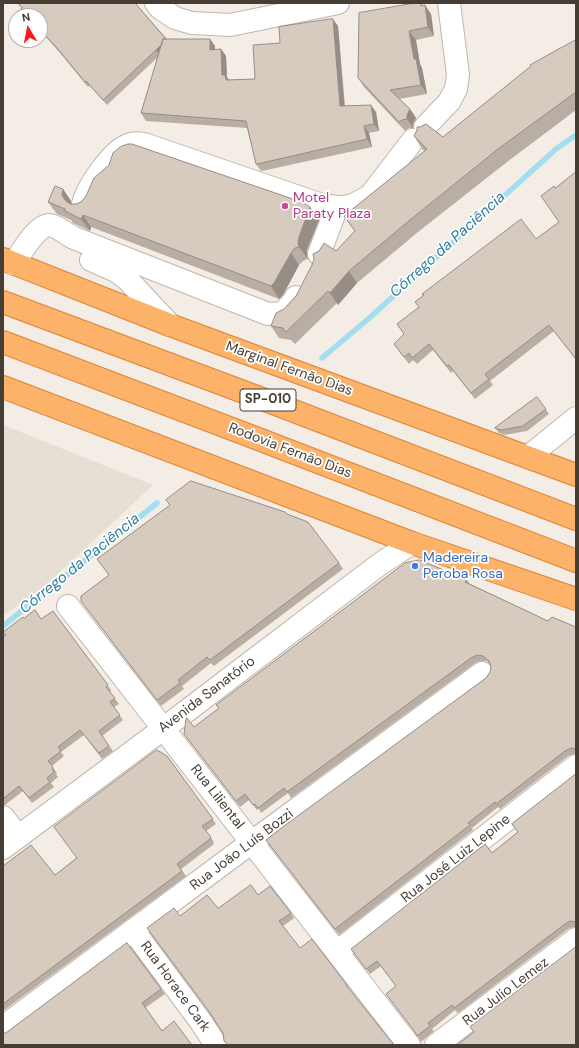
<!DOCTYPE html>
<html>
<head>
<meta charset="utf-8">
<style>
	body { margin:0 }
	#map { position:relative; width:579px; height:1048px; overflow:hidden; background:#f3ede6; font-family:"DM Sans",sans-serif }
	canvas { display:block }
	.frame { position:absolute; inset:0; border:4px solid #463d35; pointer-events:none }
	.north { position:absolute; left:8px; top:8px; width:40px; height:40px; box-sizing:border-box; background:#fff; border:1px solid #b5b1ae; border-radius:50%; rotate:350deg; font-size:11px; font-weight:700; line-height:16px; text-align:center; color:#463d35 }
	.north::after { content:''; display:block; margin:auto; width:14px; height:18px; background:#f8181c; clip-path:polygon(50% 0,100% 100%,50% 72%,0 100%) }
</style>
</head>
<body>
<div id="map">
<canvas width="579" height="1048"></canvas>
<div class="frame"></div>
<div class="north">N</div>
</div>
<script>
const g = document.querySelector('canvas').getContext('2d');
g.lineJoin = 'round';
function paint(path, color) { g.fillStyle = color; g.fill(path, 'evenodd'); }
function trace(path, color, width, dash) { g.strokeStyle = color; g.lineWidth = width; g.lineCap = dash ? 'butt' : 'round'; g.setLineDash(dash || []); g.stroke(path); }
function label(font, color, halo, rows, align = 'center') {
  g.font = font + ' "DM Sans",sans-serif'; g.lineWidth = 3.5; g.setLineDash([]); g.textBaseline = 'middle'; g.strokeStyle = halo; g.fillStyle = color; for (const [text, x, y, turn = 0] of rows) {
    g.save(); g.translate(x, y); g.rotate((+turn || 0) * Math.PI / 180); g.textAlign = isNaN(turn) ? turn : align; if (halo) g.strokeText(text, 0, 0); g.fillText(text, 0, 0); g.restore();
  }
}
paint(new Path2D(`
	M3 425 153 485 35 595 3 615Z`), '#e7ded4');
trace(new Path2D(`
	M322 358 367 320 556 149 576 135
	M3 626 157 503`), '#a3ddef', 5.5);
const minor = new Path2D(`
	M156 3 160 8 175 18 192 23 230 25 338 3
	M425 127 449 102 456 89 458 75 449 3
	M83 204C87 187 112 151 128 145 133 143 139 143 144 144L322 205 337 207H345L355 204 370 196 413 140
	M319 254 337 207
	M91 260 116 271 128 280 170 325
	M14 264C20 254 37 225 49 225 55 225 68 235 74 238L268 314 283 313 293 302 296 297
	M528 457 576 418
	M68 606 409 1045
	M3 817 18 836
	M3 848 163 729 380 564 412 543
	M133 930 201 1022 216 1045
	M337 952 576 766
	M3 1027 252 842 482 673
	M436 1045 576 939`);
const highway = new Path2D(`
	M3 259 170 325 576 475
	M3 302 273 403 576 519
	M3 342 253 437 576 561
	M3 387 412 543 576 599`);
trace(minor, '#c1b6ac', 24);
trace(highway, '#dc8437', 24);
trace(minor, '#fff', 22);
trace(highway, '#fcb268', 22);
paint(new Path2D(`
	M17 3H135L167 39H210L215 46V49H221L226 56 227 77 229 80 255 79 280 43 338 26 345 106 376 112 379 131 369 133 372 147 262 171H261L256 164 247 128 146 121 141 113 158 57 107 105 90 86 88 87 60 53 44 35 43 36 40 33V16H25L20 10 22 8Z
	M423 5 431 14 434 36 416 40 420 64 422 68 427 94 399 99 410 109 416 118 413 124V128H409L405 131 364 87 358 78Z
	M576 40V110L507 162 418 232 357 283 338 305 337 303 295 344 291 340 279 338 271 326 284 309 355 231 344 216 425 151 422 149 414 136 443 137Z
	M576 172V360L554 331 490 381 493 385 475 399 453 371 451 373 433 350 417 364 413 360 409 364 394 344 404 334 397 324 419 307 423 295 422 294 536 239 559 222 555 188Z
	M63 189 71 201V204L310 207 319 220 307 250V256L308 259 303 261 299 265 283 295 279 299 91 227 90 231 75 224 73 223 71 220 57 214 48 202Z
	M537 397 549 414 527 431 504 435 499 433 495 428Z
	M287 514 339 563 343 569 214 666 211 663 182 686 184 689 161 706 81 601 109 575 97 559Z
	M467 580 470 584 548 621 576 627V754H575L568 756 500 809 498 807 472 828 473 830 339 935 266 840 486 678 490 672 491 667 490 664 487 661H480L475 663 291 798 288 793 261 813 259 809 257 810 249 800 240 807 184 734 194 727Z
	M53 611 111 690 110 692 119 704 114 707 123 720 102 736 113 751 102 759 84 735 61 752 64 756 52 766 57 773 56 774 58 777 51 783 54 787 32 803 23 791 5 805H3V637L24 618 41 619Z
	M167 756 216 824 206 831 214 842 213 843 214 844 181 869 186 876 3 1011V866L55 875 76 858Z
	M576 774V927H574L568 929 458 1013 455 1010 432 1029 434 1031 421 1042 416 1033 386 994 396 986 381 966 370 974 351 949 492 853 518 832 512 824Z
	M258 895 291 913 294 918 283 926 300 948 347 985 350 990 223 1033 209 1012 180 916 218 908Z
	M127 943 165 994 145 1008 162 1031 7 1032Z`), '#b9aea4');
paint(new Path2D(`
	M421 3 425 9V5L431 14 434 36 428 27Z
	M333 19 338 26 345 113 340 106Z
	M409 31 416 40 420 64 422 68 427 94 421 85 414 59Z
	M166 39 170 44 160 55 156 50Z
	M210 39 215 46V57L210 50Z
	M221 49 226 56 227 77 230 82 231 88 222 75Z
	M371 105 376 112 379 131 374 124Z
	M410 109 416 118 413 124V128L407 119V115Z
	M364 126 369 133 372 147 367 139Z
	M63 189 71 201V207L65 200 62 195Z
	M310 207 319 220 307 250V256L308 259 299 247 298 243 299 237Z
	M83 215 91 227 90 231 81 219Z
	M291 253 299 265 283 295 279 299 271 286Z
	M349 271 357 283 338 305 330 293Z`), '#968d86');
const building = new Path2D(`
	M18 3H135L166 39H163L162 44 156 50 103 100 86 81 85 82 57 48 40 30V16H26L20 10 22 8Z
	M415 3H421V6L425 5 428 27 409 31 414 59H416L421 85 390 90 410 109 407 115V119L402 120 399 122 358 78 359 13Z
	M333 19 340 106 371 105 374 124 364 126 367 139 257 164H256L246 121 141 113 163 39H210V50L221 49 222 75H225L226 80 255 79 253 45 280 43 279 27Z
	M576 40V92L498 149 410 220 349 271 330 293 328 291 286 332 283 328 271 326 276 313 284 309 296 296 312 265 314 259 313 254 319 251 324 243 336 251 355 231 344 216 427 149 414 136 417 130V127H420L426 124 443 137 531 66 530 65 555 51Z
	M128 144H132L290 198 305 204 310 207 299 237 298 243 299 247 295 248 291 253 274 283 271 286 83 215 81 219 65 211V209L48 202 55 186 63 189 62 195 65 200 70 204H77L82 201 86 196 94 178 109 165 113 153 120 147Z
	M576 172V359L549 325 485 374 489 379 471 393 449 365 447 366 429 344 412 358 409 353 404 357 394 344 404 334 397 324 419 307 415 302 424 295 422 294 521 219 536 239 559 222 541 196 554 186 555 188Z
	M537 397 546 409 523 426 501 430 495 428Z
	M191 481 285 512 287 514 308 522 339 563 210 660 207 657 178 680 180 683 157 700 81 601V596L109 575 97 559 170 505 166 500Z
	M420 560 467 580 465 582 548 621 552 617 576 627V749L571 748 565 751 496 804 495 802 468 823 470 825 335 929 266 840 284 826 486 678 490 672 491 667 489 661 483 656 477 655 471 658 287 792 284 788 258 808 255 804 253 805 245 794 236 801 184 734 186 719 187 718 194 727 219 708 216 705 405 563Z
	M35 610 41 619 53 611 108 685 106 687 115 698 110 702 120 715 99 731 109 746 99 753 80 730 58 747 61 751 48 761 53 767 52 769 54 772 47 778 50 782 29 798 19 786 3 799V637L6 635 3 632 23 617 24 618Z
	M157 750 167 756 213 819 202 826 211 837 210 838V839L177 864 182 871 3 1004V866L31 845 55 875 77 858 54 827Z
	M576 774V922L570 921 565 924 454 1008 452 1005 428 1023 430 1026 417 1036 415 1032 386 994 396 986 377 961 366 969 351 949 485 844 492 853 518 832 512 824Z
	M251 885 258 895 270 886 291 913 279 921 300 948 312 939 347 985H346L394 1045H228L224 1041 223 1033 208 1010 147 928 174 908 180 916 207 895 218 908Z
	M127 943 161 989 142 1003 162 1031 174 1021 192 1045H3V1034L7 1032Z
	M576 947V1045H457L474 1032 470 1027Z`);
paint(building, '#d7cabf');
trace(building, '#968d86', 1);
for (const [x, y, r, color] of [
	[285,206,4,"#d1479c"],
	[415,566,4,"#3f7fe0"]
]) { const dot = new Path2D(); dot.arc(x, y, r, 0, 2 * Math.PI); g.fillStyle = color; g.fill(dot); trace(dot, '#fff', 1.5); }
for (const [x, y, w] of [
	[268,400,56]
]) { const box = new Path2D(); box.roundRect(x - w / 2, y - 11, w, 22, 3); g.fillStyle = '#fff'; g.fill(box); trace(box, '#463d35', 1); }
label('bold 13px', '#463d35', null, [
	["SP-010",268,400]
]);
label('14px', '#b23c85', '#fff', [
	["Motel",293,198],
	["Paraty Plaza",293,214]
], 'left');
label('14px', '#463d35', '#fff', [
	["Marginal Fernão Dias",289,369,20],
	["Rodovia Fernão Dias",290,451,21],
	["Avenida Sanatório",207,695,-37],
	["Rua Liliental",217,797,52],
	["Rua João Luís Bozzi",242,850,-37],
	["Rua José Luiz Lepine",456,859,-38],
	["Rua Horace Cark",175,987,54],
	["Rua Julio Lemez",506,992,-37]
]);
label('14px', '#366cbe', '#fff', [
	["Madereira",423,558],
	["Peroba Rosa",423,574]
], 'left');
label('italic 15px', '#2b7d98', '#fff', [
	["Córrego da Paciência",448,245,-42],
	["Córrego da Paciência",80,564,-39]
]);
</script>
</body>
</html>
